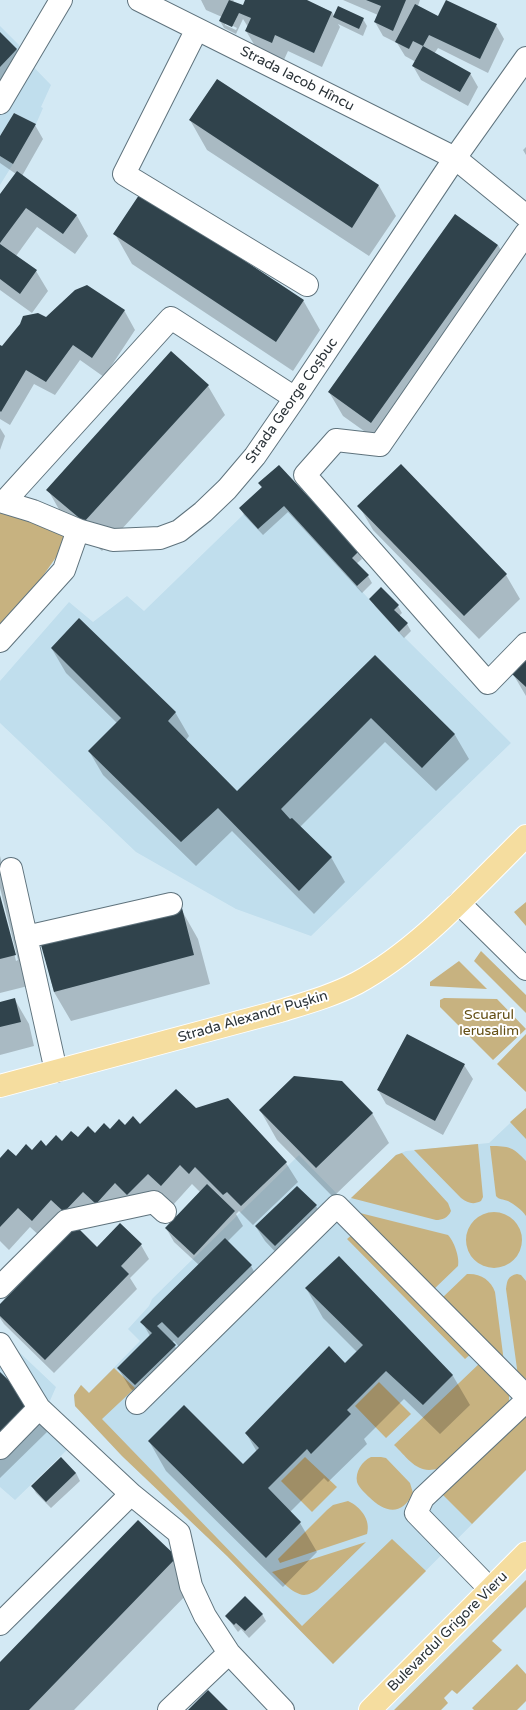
<!DOCTYPE html>
<html>
<head>
<meta charset="utf-8">
<style>
	body { margin:0 }
	canvas { display:block; background:#d3e9f4 }
</style>
</head>
<body>
<canvas width="526" height="1710"></canvas>
<script>
const g = document.querySelector('canvas').getContext('2d');
g.lineJoin = 'round';
function paint(path, color) { g.fillStyle = color; g.fill(path, 'evenodd'); }
function trace(path, color, width, dash) { g.strokeStyle = color; g.lineWidth = width; g.lineCap = dash ? 'butt' : 'round'; g.setLineDash(dash || []); g.stroke(path); }
function label(font, color, halo, rows, align = 'center') {
  g.font = font + ' "Varela Round",sans-serif'; g.lineWidth = 4; g.setLineDash([]); g.textBaseline = 'middle'; g.strokeStyle = halo; g.fillStyle = color; for (const [text, x, y, turn = 0] of rows) {
    g.save(); g.translate(x, y); g.rotate((+turn || 0) * Math.PI / 180); g.textAlign = isNaN(turn) ? turn : align; if (halo) g.strokeText(text, 0, 0); g.fillText(text, 0, 0); g.restore();
  }
}
paint(new Path2D(`
	M0 26 21 47 18 51 51 85 41 107 43 108 36 124 14 113 0 136Z
	M0 156 13 164 0 185Z
	M284 506 399 632 511 743 311 936 236 909 136 852 0 723V681L69 602 93 622 127 596 144 611 245 513Z
	M526 1108V1470L333 1664 227 1556 122 1456 75 1406 74 1395 81 1385 89 1393 140 1341 128 1329 149 1306 152 1299 299 1155 346 1203 396 1155 406 1151 489 1143Z
	M0 1334 56 1387 41 1421 68 1449 15 1500 0 1487Z`), '#c0deed');
paint(new Path2D(`
	M0 510 73 533 10 623 0 634Z
	M526 902V926L514 912Z
	M481 951 526 995V1013L474 961Z
	M459 961 487 989 430 986V982Z
	M444 998 497 999 526 1029 493 1060 440 1007V1000Z
	M526 1034V1092L497 1064Z
	M526 1108V1139L510 1122Z
	M478 1144 483 1197 481 1201C473 1205 468 1203 461 1198L414 1150Z
	M490 1146C509 1146 513 1147 526 1161V1216C521 1209 515 1205 508 1201 503 1199 499 1200 496 1196Z
	M402 1153 448 1203 451 1211C448 1218 442 1220 436 1220L351 1198 396 1155Z
	M352 1211 448 1235C454 1241 460 1258 458 1266L432 1291Z
	M466 1240a28 28 0 1 1 56 0a28 28 0 1 1-56 0Z
	M353 1234 472 1353 465 1359 347 1239Z
	M467 1274C480 1273 491 1280 495 1292L504 1362 441 1299Z
	M517 1274 521 1275 526 1281V1379L518 1376 506 1289C507 1280 508 1276 517 1274Z
	M481 1362 509 1392V1402L439 1468C418 1476 408 1458 394 1445Z
	M114 1368 135 1388 102 1419 302 1626 392 1539 426 1571 333 1664 227 1556 122 1456 75 1406 74 1395 81 1385 89 1393Z
	M379 1382 411 1414 386 1438 355 1406Z
	M526 1412V1470L472 1524 441 1493Z
	M305 1457 337 1487 312 1512 281 1481Z
	M371 1457H381L386 1458 410 1483 413 1493C402 1516 385 1513 369 1497 365 1493 359 1488 357 1482 355 1472 362 1461 371 1457Z
	M348 1501C361 1507 371 1520 367 1534L280 1563 278 1559 327 1510 333 1505Z
	M366 1542 317 1590C313 1592 309 1595 304 1595 292 1594 280 1579 272 1572Z
	M526 1580V1607L492 1641 502 1650 457 1694 452 1690 444 1698 448 1703 441 1710H394Z
	M517 1664 526 1674V1701L517 1710H474L472 1708Z`), '#c7b280');
paint(new Path2D(`
	M201 0H234L233 1 243 6 246 0H305L332 12 334 16 363 19 367 26 363 36 338 24 340 27 322 67 288 51 283 62 258 51 246 31 248 27 243 19 236 34 224 28 220 21 222 17 206 10ZM225 22 237 28 236 30 225 25Z
	M343 0H420L418 6 439 17 496 25 504 39 488 73 438 48 434 54 470 73 478 87 468 106 421 80 413 66 416 62 405 56 397 43 383 36 375 22 378 15Z
	M0 33 17 50 25 64 0 89Z
	M217 80 379 186 396 216 369 256 207 150 190 120Z
	M35 125 43 139 22 176 77 216 88 236 75 254 37 227 16 256 36 271 48 291 32 313 0 290V196L16 174 0 163V138Z
	M526 147V155L523 150Z
	M115 234 303 300 320 330 293 371 132 264Z
	M498 245 512 270 385 446 343 416 329 392Z
	M124 310 135 330 104 377 80 360 55 395 34 384 10 425 0 419V346L2 347Z
	M208 386 225 415 102 551 65 520 48 490Z
	M0 428 5 436 0 450Z
	M401 466 506 575 520 599 479 639 373 530 359 506Z
	M259 484 358 552 362 559 356 564 368 576 372 583 362 593 288 512 263 535 244 515 240 508 262 488Z
	M371 599 398 606 402 613 399 616 407 624 411 631 404 638 375 606Z
	M52 649 175 712 189 736 186 740 237 793 375 657 455 735 469 759 436 791 385 742 300 827 331 857 345 882 314 914 232 831 196 866 103 775 89 751 117 723 66 673Z
	M526 661V696L513 674Z
	M0 856 32 985 0 993V897L16 961 18 960 0 888Z
	M181 909 198 939 210 984 71 1021 54 992 42 946Z
	M15 1000 29 1024 34 1046 0 1055V1003Z
	M408 1035 464 1065 473 1079 443 1135 386 1104 378 1090Z
	M195 1109 286 1163 298 1182 253 1225 239 1211 236 1214 243 1226 227 1242 251 1266 262 1286 190 1358 174 1341 172 1342 187 1365 147 1405 130 1388 118 1368 150 1336 142 1322 199 1265 174 1242 166 1228 200 1192 192 1184 173 1205 160 1193 139 1214 127 1203 108 1224 94 1212 78 1229 97 1248 141 1245 149 1259 130 1278 137 1289 54 1373 4 1324 0 1318V1306L74 1230 44 1240 30 1227 9 1250 0 1241V1158L16 1157 62 1142 126 1126H140Z
	M260 1110 372 1113 389 1143 333 1197 277 1140Z
	M316 1206 324 1220 283 1260 265 1241 256 1227Z
	M339 1258 453 1376 470 1405 440 1434 404 1399 364 1439 367 1444 328 1482 324 1478 290 1512 300 1523 317 1552 283 1587 166 1471 149 1441 243 1465 257 1452 246 1433 345 1364 357 1352 323 1318 306 1288Z
	M0 1374 30 1403 47 1432 0 1478Z
	M61 1458 76 1473 80 1481 51 1508 36 1493 32 1486Z
	M176 1558 193 1588 74 1710H0V1664Z
	M262 1614 266 1621 249 1638 241 1629 238 1632 226 1616Z`), '#0003');
paint(new Path2D(`
	M229 0 243 5 245 0H307L332 12 314 53 275 35 272 43 245 31 251 18 239 13 232 27 219 21Z
	M366 0H406L393 31 374 22 381 6Z
	M446 0 497 24 480 59 429 35 423 46 413 41 409 49 395 42 415 4 438 16Z
	M338 6 364 18 359 29 333 17Z
	M0 32 17 49 0 67Z
	M423 46 471 73 460 92 412 66Z
	M217 79 379 185 352 228 189 120Z
	M14 113 36 124 13 164 0 156V136Z
	M17 171 77 215 63 234 26 208 0 243V194Z
	M141 192 304 300 276 342 113 234Z
	M455 214 498 245 371 423 328 392Z
	M0 244 37 270 20 294 0 279Z
	M87 285 125 310 92 358 73 345 46 382 26 370 1 412 0 411V345L2 346 20 324 23 316 38 313 46 317 75 290Z
	M171 351 209 385 84 522 46 490Z
	M401 464 507 574 464 616 357 506Z
	M279 465 359 551 352 558 369 575 357 586 284 506 258 529 239 508 262 487 258 483Z
	M381 587 399 605 394 610 408 623 399 632 369 599Z
	M79 618 176 712 168 721 237 791 375 655 455 734 422 768 371 718 281 809 290 819 292 818 332 857 299 891 218 808 181 842 88 751 121 718 51 648Z
	M526 660V687L512 674Z
	M0 895 16 955 0 959Z
	M182 908 194 955 54 992 41 945Z
	M15 998 21 1022 0 1027V1002Z
	M407 1034 465 1064 435 1121 377 1090Z
	M294 1076 342 1081 373 1113 316 1168 259 1110Z
	M176 1089 196 1108 228 1098 287 1162 241 1206 227 1192 223 1195 195 1167 189 1174 180 1165 161 1186 148 1174 127 1195 115 1183 96 1204 83 1192 64 1212 51 1200 32 1221 18 1208 0 1227V1158L8 1149 16 1156 26 1144 32 1150 41 1140 46 1146 56 1135 62 1141 71 1131 78 1137 88 1126 95 1133 104 1123 110 1129 119 1119 125 1125 133 1116 140 1124Z
	M207 1184 235 1211 194 1255 165 1228Z
	M297 1186 317 1205 275 1246 255 1226Z
	M120 1223 142 1244 121 1266 129 1274 45 1360 0 1316V1304L76 1226 97 1247Z
	M225 1238 252 1265 178 1338 162 1322 157 1326 176 1345 135 1385 117 1368 152 1333 140 1322Z
	M339 1256 453 1375 423 1405 386 1371 347 1410 351 1414 311 1454 307 1449 268 1488 301 1522 266 1558 148 1441 184 1405 243 1464 259 1448 245 1433 329 1346 345 1363 363 1345 305 1288Z
	M0 1372 31 1402 0 1432Z
	M61 1457 76 1473 46 1502 31 1486Z
	M138 1520 177 1557 29 1710H0V1662Z
	M245 1596 263 1614 245 1631 236 1623 234 1625 225 1616Z
	M208 1690 228 1710H188Z`), '#30434c');
const minor = new Path2D(`
	M139 0 455 158 526 216
	M197 29 124 174 307 285
	M0 103 61 0
	M526 233 380 445 336 440 305 475 488 683 526 644
	M0 501 33 511 78 530
	M4 502 171 318 295 398
	M0 641 64 570 78 530 113 540 160 538 179 531 203 512 227 489 255 456 295 398 455 158 526 58
	M11 869 56 1071
	M459 903 526 969
	M26 937 171 904
	M0 1287 66 1221 154 1202 165 1212
	M0 1344 39 1408 131 1494 179 1533 191 1586 205 1616 229 1653 283 1710
	M137 1403 337 1206 526 1396
	M0 1448 39 1408
	M490 1589 416 1513 423 1498 526 1401
	M0 1624 131 1494
	M169 1710 229 1653`);
const major = new Path2D(`
	M0 1086 280 1011C306 1003 332 996 357 983 420 949 475 886 526 836
	M370 1710 526 1553`);
trace(minor, '#5f737d', 24);
trace(major, '#fff', 24);
trace(minor, '#fff', 22);
trace(major, '#f5dd9f', 22);
label('14px', '#2a3237', '#fff', [
	["Strada Iacob Hîncu",297,79,27],
	["Strada George Coșbuc",292,401,-55],
	["Strada Alexandr Pușkin",253,1017,-16],
	["Bulevardul Grigore Vieru",448,1632,-45]
]);
label('14px', '#634e13', '#fff', [
	["Scuarul",489,1015],
	["Ierusalim",489,1031]
]);
</script>
</body>
</html>
